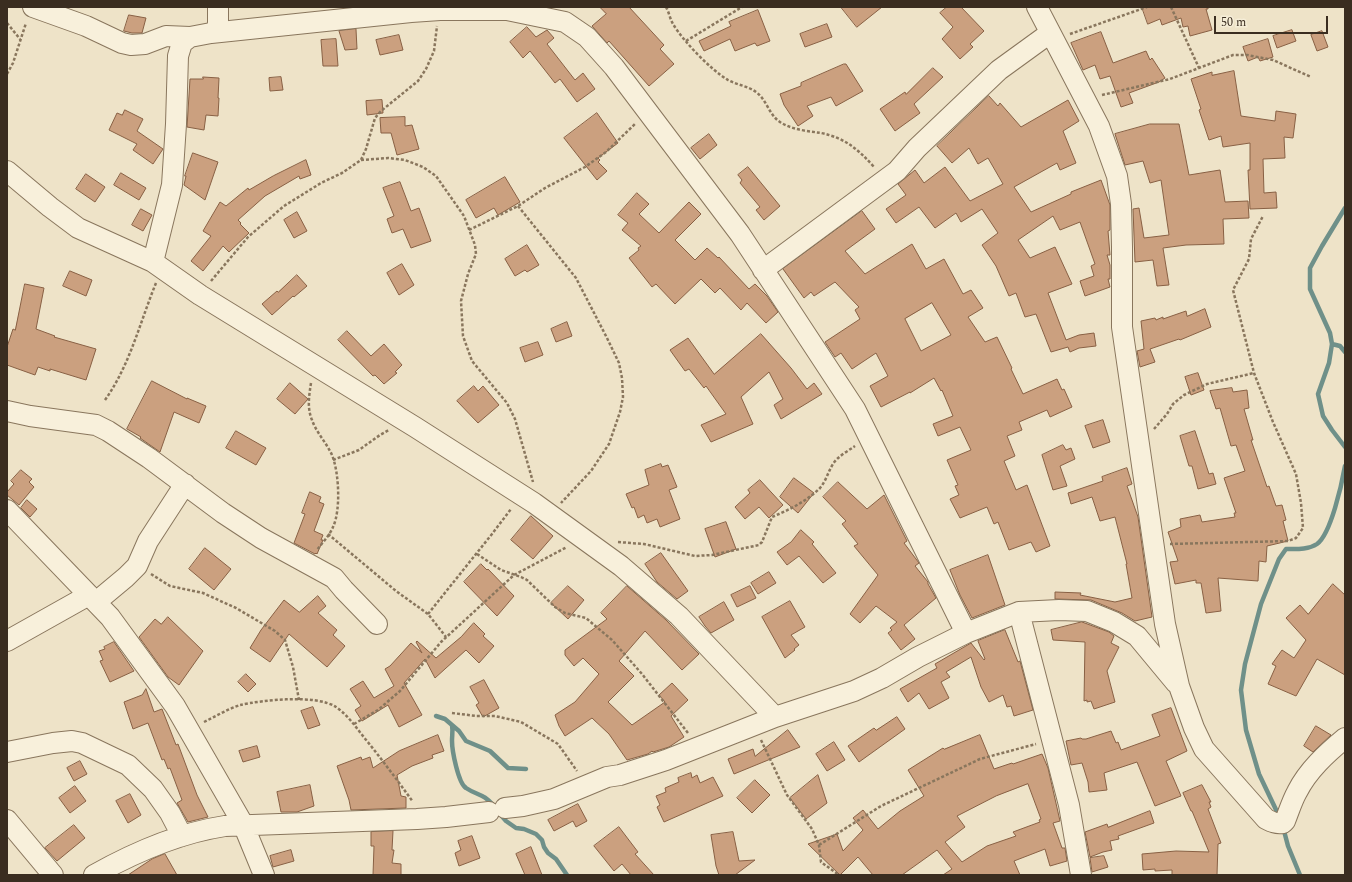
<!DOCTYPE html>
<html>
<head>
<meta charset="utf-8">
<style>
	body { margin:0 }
	#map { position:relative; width:1352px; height:882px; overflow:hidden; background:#eee3c8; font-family:Spectral,serif }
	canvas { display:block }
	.frame { position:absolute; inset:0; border:8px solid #3a2d20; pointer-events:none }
	.scale { position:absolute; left:1214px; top:16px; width:114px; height:18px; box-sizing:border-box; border:2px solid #3a2d20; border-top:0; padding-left:5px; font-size:12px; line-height:14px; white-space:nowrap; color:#3a2d20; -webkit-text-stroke:3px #f5edd7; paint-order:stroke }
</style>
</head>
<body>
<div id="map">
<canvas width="1352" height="882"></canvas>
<div class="frame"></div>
<div class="scale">50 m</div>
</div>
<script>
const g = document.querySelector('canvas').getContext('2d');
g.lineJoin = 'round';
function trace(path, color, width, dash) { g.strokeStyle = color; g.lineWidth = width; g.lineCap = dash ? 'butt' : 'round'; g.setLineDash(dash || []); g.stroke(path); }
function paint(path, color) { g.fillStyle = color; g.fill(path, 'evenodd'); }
trace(new Path2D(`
	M1345 208 1322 246 1310 268V289L1330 333 1332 344 1329 363 1318 394 1323 416 1332 430 1345 447
	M1332 344 1340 346 1345 352
	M436 716 445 719 459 731 466 741 490 751 508 768 526 769
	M452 725C453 731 452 735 452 741 452 750 458 783 466 788 478 796 483 793 494 806
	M500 814 506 821 516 828 524 829 536 834 542 840 544 847 548 853 556 859 567 875
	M1279 816 1259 774 1246 730 1241 690 1245 664 1261 604 1279 559 1286 549C1296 549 1308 550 1317 544 1331 534 1342 483 1345 466
	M1283 827 1288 846 1300 875`), '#6f9089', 4.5);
const building = new Path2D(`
	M600 7H629L664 45 660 49 674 64 649 86 609 41 607 43 592 26 606 14Z
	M841 7H882L857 27Z
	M947 7H961L984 31 970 44 973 47 960 59 942 39 953 27 940 13Z
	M1142 7H1208V9H1206L1212 30 1190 36 1188 26 1183 27 1181 18 1162 25 1160 19 1148 24Z
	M758 10 770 41 757 46 755 43 735 51 730 39 704 51 699 41 731 26 729 22Z
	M129 15 146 18 142 33H132L124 31Z
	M827 24 832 37 805 47 800 34Z
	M527 27 536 37 547 30 554 38 547 44 575 80 583 73 595 89 577 102 560 79 555 83 530 51 523 58 510 42Z
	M356 29 357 49 345 50 339 31Z
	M1292 30 1296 41 1277 48 1273 36Z
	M1322 31 1328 47 1317 51 1311 35Z
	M1101 32 1113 63 1146 51 1150 60 1152 58 1165 78 1159 82 1129 93 1133 103 1121 107 1110 76 1100 79 1095 65 1083 70 1071 43Z
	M399 35 403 50 380 55 376 40Z
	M336 39 338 66H323L321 40Z
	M1268 39 1273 57 1260 61 1258 57 1248 61 1243 47Z
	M844 64H846L863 91 836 106 831 97 807 106 813 116 798 126 784 105 780 94 801 86V83Z
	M933 68 943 77 914 104 920 113 895 131 880 109 905 92 906 94Z
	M1234 71 1241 116 1275 121 1276 111 1296 114 1293 138 1284 137 1285 158 1263 159 1264 193 1276 192 1277 208 1250 209 1248 170H1250V143L1223 147 1221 136 1209 140 1199 110 1201 109 1191 79 1212 72V75Z
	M203 77 219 78 218 98H219L218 116 206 115 204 130 187 127 190 79H203Z
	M281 77 283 90 270 91 269 78Z
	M989 96 998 106 1000 103 1021 127 1068 100 1079 121 1063 131 1076 163 1060 170 1057 163 1014 187 1031 212 1071 194V192L1101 180 1110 205V230L1108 231 1110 255H1107L1110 265V279H1108L1110 287 1085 296 1080 281 1094 276 1091 266 1095 264 1080 222 1060 230 1053 216 1018 240 1030 258 1055 247 1072 284 1048 293 1066 340 1079 335 1094 333 1096 346 1079 348 1070 352 1068 347 1051 352 1036 314 1025 317 1016 293 1009 296 996 266 982 245 998 233 982 209 961 222 956 213 935 228 919 207 896 223 886 209 906 195 898 184 915 170 924 183 945 167 970 201 1003 184 988 158 978 164 969 148 952 163 937 146Z
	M382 100 383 113 367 115 366 101Z
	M125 110 143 119 137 131 163 149 153 164 133 150 137 144 109 130 117 113 122 115Z
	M597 113 618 143 598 158 600 160 598 162 607 171 597 180 564 138Z
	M405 117V126L412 125 419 149 397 155 391 133H381L380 118Z
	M1150 124H1179L1189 175 1220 170 1225 202 1248 201 1249 218 1223 219 1224 244 1186 245 1163 248 1169 285 1157 286 1153 260 1135 262 1133 209 1139 208 1144 238 1169 235 1161 180 1150 183 1143 161 1125 165 1115 134Z
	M709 134 717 145 700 159 691 148Z
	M193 153 218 162 205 200 184 185 186 176H185Z
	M306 160 311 175 300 179 299 176 265 196 238 220 241 223 240 224 249 233 229 252 223 246 203 271 191 261 211 236 203 231 220 202 226 206 248 188 249 190 273 176Z
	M748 167 780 206 764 220 756 210 760 207 740 183 742 180 738 175Z
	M121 173 146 188 139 200 114 185Z
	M86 174 105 187 95 202 76 189Z
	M505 177 520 202 498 215 494 208 476 218 466 200Z
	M400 182 411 211 419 208 431 241 411 248 403 229 392 233 387 219 394 216 383 188Z
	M637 193 649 204 639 214 659 233 689 202 701 214 675 240 695 260 707 248 718 258 719 257 749 289 755 284 767 296 778 312 766 323 747 303 741 310 720 288 715 293 701 279 675 304 656 284 652 287 629 258 639 250 638 248 641 246 622 230 628 223 618 215Z
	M141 209 152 215 143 231 132 225Z
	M862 211 875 229 845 251 865 274 912 244 926 269 944 259 963 294 971 290 983 308 968 317 985 342 997 337 1012 368 1011 369 1023 394 1057 379 1062 390 1064 389 1072 407 1050 417 1047 410 1019 422 1022 430 1007 436 1015 456 1004 461 1016 490 1027 485 1050 546 1036 552 1031 542 1009 550 998 522 994 524 987 507 960 518 950 499 959 495 955 486 958 485 947 460 971 450 960 427 938 436 933 424 953 416 942 390 941 391 934 378 910 393V392L881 407 870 386 888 376 876 353 852 369 841 353 835 357 825 342 860 319 855 310 859 307 835 282 814 296 811 292 804 298 783 269ZM932 303 951 335 921 351 905 319Z
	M297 212 307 231 294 238 284 220Z
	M527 245 539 265 527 272 525 270 515 276 505 259Z
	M402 264 414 285 399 295 387 273Z
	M70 271 92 280 86 296 63 286Z
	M297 275 307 286 294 297 293 296 272 315 262 304 277 291 278 292Z
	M25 284 44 288 36 329 55 336 54 337 96 349 86 380 50 369V371L38 367 35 375 7 365V347L13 329 15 330Z
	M1205 309 1211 327 1180 340 1179 339 1150 349 1155 362 1140 367 1137 351 1144 349 1141 321 1155 318 1156 320 1163 317V319L1186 311 1187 316Z
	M567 322 572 336 556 342 551 329Z
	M347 331 371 356 384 344 402 365 395 372 397 373 384 384 375 375 373 376 338 340Z
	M761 334 791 368 807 389 814 383 822 394 781 419 774 405 783 399 769 372 741 397 753 424 711 442 701 425 726 414 706 386 704 388 689 369 685 371 670 350 688 338 714 374Z
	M538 342 543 355 525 362 520 348Z
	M1198 373 1204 390 1191 395 1185 377Z
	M152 381 187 399V398L206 406 199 423 174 412 160 452 140 438 141 437 127 429Z
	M290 383 308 399 295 414 277 399Z
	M474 386 478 391 483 386 499 405 478 423 457 401Z
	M1232 388 1233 392 1247 390 1249 408 1244 409 1253 440H1251L1267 487 1269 486 1276 506 1282 505 1286 520 1283 521 1288 541 1267 546 1266 562 1259 561 1258 581 1218 578 1221 611 1206 613 1201 583H1196V580L1175 584 1170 562 1178 561 1168 532 1181 527 1180 519 1200 515 1202 522 1235 517 1234 513H1236L1224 478 1245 471 1236 445 1231 446 1220 408 1216 409 1210 391Z
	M1103 420 1110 442 1093 448 1085 426Z
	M236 431 266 448 256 465 226 448Z
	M1195 431 1209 474 1213 473 1216 484 1198 489 1192 466H1189L1180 436Z
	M1063 445 1066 450 1071 448 1075 459 1060 466 1067 486 1053 490 1042 455Z
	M661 464 662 467 668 465 677 487 669 490 680 519 660 527 657 519 647 523 644 515 638 518 634 507 632 508 626 494 649 485 645 470Z
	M1127 468 1132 484 1127 486 1138 517 1152 617 1135 621 1122 613 1091 600 1055 599V592L1081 593 1080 595 1115 602 1132 598 1126 564H1127L1115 517 1100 521 1092 497 1071 504 1068 493 1103 481 1102 477Z
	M21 470 32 479 29 482 34 487 19 505 7 495V492L14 484 11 481Z
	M794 478 814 493 798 513 780 497Z
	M760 480 783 505 769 518 759 507 745 519 735 507 750 493 748 490Z
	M838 482 867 509 884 495 907 541 904 543 919 563 915 566 928 582V584L936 598 904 625 915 639 901 650 888 633 892 630 890 628 897 622 876 606 860 623 850 614 878 575 854 546 858 544 842 524 846 521 823 497Z
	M310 492 321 497 319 502 324 504 314 531 323 535 321 540H323L317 554 316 553 315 554 294 543 305 514 302 513Z
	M27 500 37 509 30 517 21 508Z
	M531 516 553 536 533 559 511 540Z
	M726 522 736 549 715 557 705 529Z
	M801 530 814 542 812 544 836 573 823 583 799 556 787 565 777 552 791 542Z
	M205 548 231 569 214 590 189 569Z
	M661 553 688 591 677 599 657 582 645 564Z
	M988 555 1005 605 972 618 960 595 950 570Z
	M481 564 487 570 488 569 514 596 497 616 464 582Z
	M769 572 776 583 758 594 751 583Z
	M1333 584 1345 595V675L1317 659 1296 696 1268 684 1276 666 1272 664 1282 650 1294 658 1306 640 1286 618 1300 605 1308 614Z
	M568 586 584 600 568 619 551 603Z
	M627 586 666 620 699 654 682 670 645 631 619 661 634 676 608 702 632 725 665 702 659 695 672 683 688 700 671 716 684 737 669 747 653 752 652 751 648 754 627 760 609 734 592 718 565 736 559 726 555 715 575 702 599 674 583 658 574 666 565 655V650L607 619 601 613Z
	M750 586 756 598 737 607 731 595Z
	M318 596 326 606 318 613 337 630 333 635 345 646 327 667 289 634 270 662 250 648 261 630 284 600 299 612Z
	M790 601 805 627 791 635 799 645 794 649 795 650 785 658 762 617Z
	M724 602 734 620 711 633 705 626 699 617Z
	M168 617 203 651 179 685 168 677 139 637 155 619 161 624Z
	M1082 622 1109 632 1114 636 1111 643 1119 647 1107 671 1115 702 1094 709 1091 701 1087 702V700L1084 701 1085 642 1053 640 1051 630Z
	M474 623 485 634 483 636 494 646 479 663 466 650 435 678 425 659 404 683 422 715 399 727 388 705 362 721 355 710 361 706 350 689 363 681 374 698 394 686 385 669 390 666 411 643 422 653 416 642 417 641 436 658 461 637Z
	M1005 630 1018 662 1020 661 1033 710 1014 716 1011 706 1007 707 1003 695 989 702 981 687 971 657 946 672 950 677 941 682 949 698 929 709 919 693 908 702 900 689 937 668 935 664 971 643 984 660 985 659 978 641Z
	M114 642 134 671 110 682 100 661 103 660 99 651 105 649 104 647Z
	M246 674 256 684 248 692 238 682Z
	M484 680 499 708 483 717 476 705 479 703 470 687Z
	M146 689 154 712 162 709 176 745 178 744 197 795 208 817 188 822 177 803 182 800 170 768 168 769 164 759 162 760 148 723 133 729 124 702 142 695Z
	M313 707 320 725 308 729 301 711Z
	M1171 708 1187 751 1166 761 1181 796 1155 806 1137 762 1104 773 1107 790 1089 792 1088 782 1082 763 1071 765 1066 741 1081 738 1082 739H1086L1111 731 1116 743 1118 742 1121 750 1160 736 1152 715Z
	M897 717 905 729 859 762 848 746 874 728 876 730Z
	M1316 726 1331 735 1313 752 1304 746Z
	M788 730 800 747 734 774 728 759 753 749 755 756Z
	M438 735 444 751 432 755 433 758 412 766 397 775 401 796 406 797V808L351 810 349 800 337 766 361 757 362 760 370 757 373 768 399 751Z
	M980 735 994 769 1012 763 1013 764 1042 754 1048 768 1060 821 1053 823 1062 848H1065L1067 861 1050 866 1045 849 1014 861 1020 875H943L952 869 937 850 902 875H873L858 857 840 875 808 844 837 834 843 851 863 830 853 818 863 810 878 829 900 811 924 796 908 770 943 748 944 749ZM1028 784 1041 819 1039 820 1040 822 1013 832 1016 836 987 846 962 862 945 842 965 827 957 816 996 796Z
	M834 742 845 760 827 771 816 754Z
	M257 746 260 757 243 762 239 751Z
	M80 761 87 774 74 781 67 768Z
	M691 773 692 778 697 775 700 783 713 777 723 796 664 822 657 807 660 805 656 796 666 792 665 788 679 782 678 778Z
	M818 775 827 803 806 819 790 798Z
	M755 780 770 795 752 813 737 798Z
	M310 785 314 806 297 812H281L277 792Z
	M1202 785 1211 802H1209L1211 807 1208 809 1221 843 1218 844 1217 875H1172V870L1155 871V869L1143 870 1142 854 1176 851 1209 852 1192 811H1191L1183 793Z
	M75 786 86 801 70 813 59 798Z
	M130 794 141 815 128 823 116 801Z
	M578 804 587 821 576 827 573 821 554 831 548 820Z
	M1150 811 1154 823 1118 836 1119 839 1110 841 1112 850 1103 852 1090 857 1085 832 1107 824 1108 827Z
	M74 825 85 838 57 861 45 848Z
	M619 827 638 852 635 854 654 875H631L622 864 614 871 594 846Z
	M393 831 392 850H394L392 863 401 864V875H373L374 846H371V832Z
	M733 832 739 861 755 860 735 875H719L716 866 711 835Z
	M472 836 480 858 459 866 455 853 461 850 458 841Z
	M531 847 542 875H525L516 854Z
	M291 850 294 861 273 867 270 856Z
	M165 854 177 875H128L152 859Z
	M1104 856 1108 867 1092 872 1090 858Z`);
paint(building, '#cba07f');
trace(building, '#886044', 1);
const minor = new Path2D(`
	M33 7 86 26 122 43 131 45 145 44 166 36 190 37
	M1037 7 1099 126 1117 176 1121 204 1122 247V327L1165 624 1179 686 1194 728 1204 749 1266 819C1272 822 1276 824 1283 823L1285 821C1289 811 1292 801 1297 792 1308 770 1327 753 1345 738
	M211 33 411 12 440 10H507L565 22 587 37 614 67 740 234 855 409 966 633
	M7 171 50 207 78 228 153 262 200 295 415 427 534 503 621 566 679 616 775 717
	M153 262 172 185 176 124 178 56 182 43 190 37 211 33 216 30 218 24V7
	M763 270 897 171 917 148 999 70 1050 33
	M7 411 30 416 96 425 108 431 149 458 223 513 261 538 334 578 344 590 377 624
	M7 510 110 617 175 706 243 824 264 875
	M96 602 126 577 137 566 148 541 185 484
	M1019 612 1069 805 1081 875
	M7 641 89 595
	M7 752 53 743 72 741 82 743 128 765 153 789 170 813 182 836
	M505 808 523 806 554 799 607 777 620 775 666 760 775 717 854 691 882 678 918 657 966 633 1019 612 1059 610 1087 611 1114 622 1137 636 1176 683
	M7 820 53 875
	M94 875C135 852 179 833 225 826L417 819 446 817 489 812`);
trace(minor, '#89765d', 22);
trace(new Path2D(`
	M666 7C669 12 670 19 673 24 684 42 710 69 728 80 737 85 748 86 756 92 767 100 769 115 780 122 792 130 808 131 821 133 845 138 858 149 874 167
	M1171 7 1199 68
	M7 23 20 39
	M1070 34 1147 7
	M686 41 742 7
	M7 74 13 63 26 23
	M1102 95 1170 79 1233 55H1247L1273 60 1311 77
	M361 160 388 158 405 160 423 167 436 176 464 216 475 245 476 254 468 274 461 301 463 336 472 361 507 403 515 419 533 482
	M518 206 576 278 607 338 619 363 622 378 623 397 620 412 609 444 591 471 561 503
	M469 230 518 206 545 188 585 167 606 152 636 123
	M211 281 248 237 284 206 321 183 342 173 361 160 366 149 375 118 381 111 418 81 426 69 434 51 437 26
	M311 383C309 396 307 408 312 420 316 432 326 442 332 455 339 472 341 510 333 527 330 535 322 543 317 550
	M105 400C130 365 140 322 156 283
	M1154 429 1167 414 1173 404 1184 395 1207 384 1254 373
	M333 460 359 450 380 435 389 430
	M328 534 396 591 428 614 446 637
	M618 542 644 544 695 556 712 555 759 545 762 542 772 517C789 510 807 501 820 488 826 481 828 472 833 464 838 456 848 451 855 446
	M1170 544 1288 541 1296 538 1303 528 1301 503 1296 474 1273 422 1254 373 1233 290 1249 259 1251 239 1263 216
	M477 554 501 570 521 577 527 580 555 607 565 613 586 618 593 624 612 640 642 674 688 733
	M151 574 170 586 203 593 236 608 275 631 285 640 293 667 299 700
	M428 614 492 534 511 509
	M452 713 476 716H495L521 722 558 744 577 771
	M204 722C216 716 228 709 240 705 263 700 316 694 336 707 349 716 357 729 367 741 383 761 398 781 413 802
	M354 724 378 710 400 691 441 642 514 575 567 547
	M761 740 787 795 812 829 819 845 821 862 839 875
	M819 845 881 806 980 759 1036 744`), '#89765d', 2.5, [3, 2]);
trace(minor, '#f8f0db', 20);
</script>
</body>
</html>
